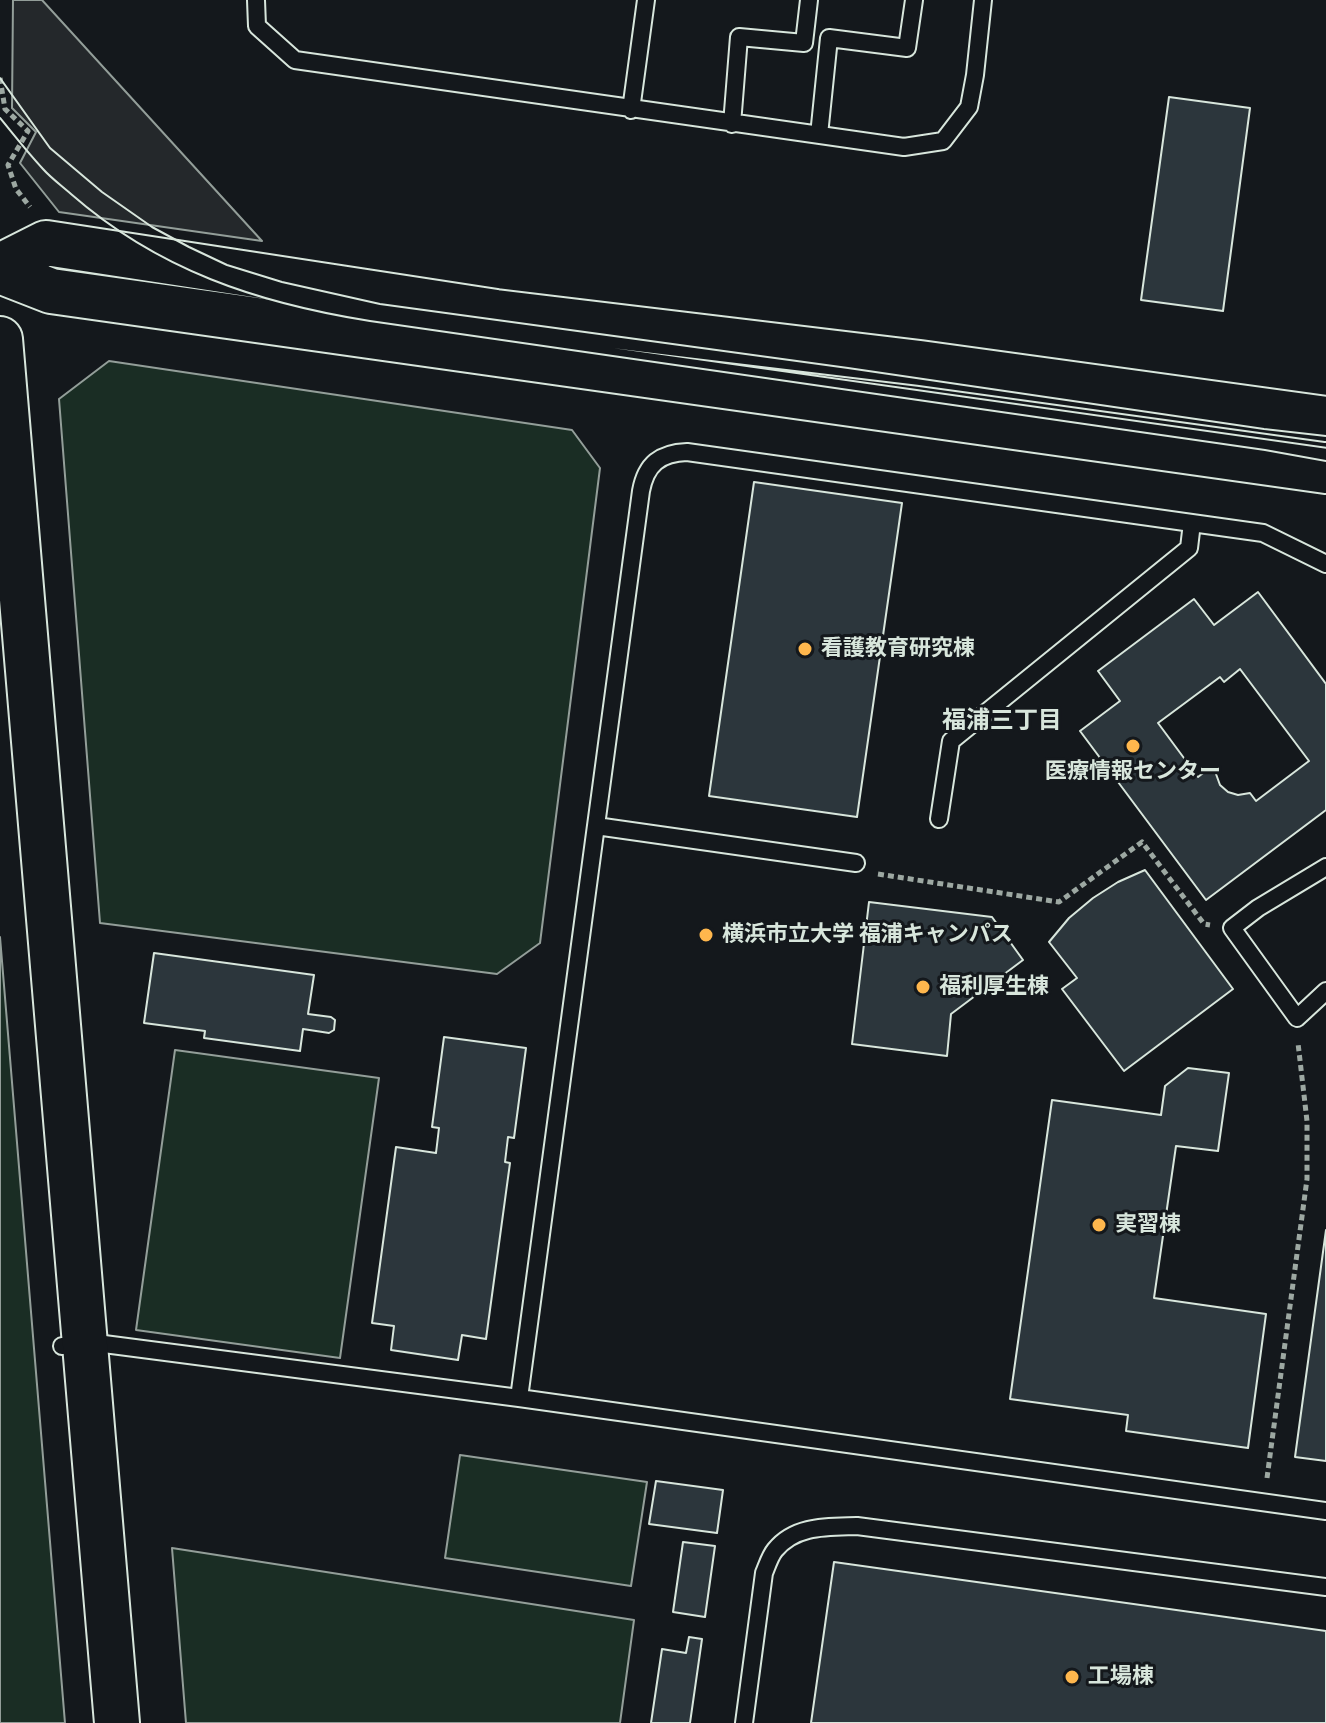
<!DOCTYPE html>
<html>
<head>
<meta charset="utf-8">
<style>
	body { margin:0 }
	canvas { display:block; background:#14181c }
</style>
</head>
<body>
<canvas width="1326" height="1723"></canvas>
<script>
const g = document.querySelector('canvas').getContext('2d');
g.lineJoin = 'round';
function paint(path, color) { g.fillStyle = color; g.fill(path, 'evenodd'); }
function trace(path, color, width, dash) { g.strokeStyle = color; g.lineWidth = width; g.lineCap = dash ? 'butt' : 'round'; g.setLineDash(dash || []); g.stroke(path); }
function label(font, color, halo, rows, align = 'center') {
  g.font = font + ' Poppins,"Noto Sans JP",sans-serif'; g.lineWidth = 6; g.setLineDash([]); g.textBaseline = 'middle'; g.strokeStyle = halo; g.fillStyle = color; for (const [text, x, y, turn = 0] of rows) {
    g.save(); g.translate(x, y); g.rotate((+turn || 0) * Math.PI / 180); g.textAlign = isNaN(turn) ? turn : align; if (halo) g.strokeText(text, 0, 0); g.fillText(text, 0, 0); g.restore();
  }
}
const green = new Path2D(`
	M109 361 572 430 600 468 540 943 497 974 100 923 59 399Z
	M0 937 65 1723H0Z
	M175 1050 379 1078 340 1358 136 1330Z
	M460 1455 647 1482 631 1586 445 1558Z
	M172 1548 634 1620 620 1723H186Z`);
paint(green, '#1a2d24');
trace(green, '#939e99', 2);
const parking = new Path2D(`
	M13 0H42L262 241 59 212 20 163 36 132 12 108Z`);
paint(parking, '#24282b');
trace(parking, '#939e99', 2);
const building = new Path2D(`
	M1169 97 1250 108 1223 311 1141 300Z
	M754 482 902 503 857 817 709 796Z
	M1258 592 1326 684V810L1206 900 1080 731 1120 701 1098 671 1194 599 1214 625ZM1240 669 1309 761 1256 801 1250 793 1238 795 1228 792 1220 785 1216 774 1211 767 1198 777 1158 723 1220 677 1224 682Z
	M1145 870 1233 989 1124 1071 1062 989 1077 978 1049 942 1069 918 1093 898 1118 882Z
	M869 902 992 917 1023 960 951 1014 947 1056 852 1044Z
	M154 953 314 975 308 1014 331 1017 335 1020 334 1030 329 1033 303 1029 300 1051 204 1038 205 1031 144 1023Z
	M444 1037 526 1048 514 1138 508 1137 505 1162 510 1163 486 1339 462 1335 458 1360 391 1350 394 1326 372 1323 396 1147 436 1153 439 1128 432 1127Z
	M1188 1068 1229 1073 1218 1151 1176 1146 1154 1298 1266 1314 1248 1448 1126 1431 1128 1415 1010 1399 1052 1100 1161 1115 1165 1086Z
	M1326 1230V1461L1295 1457Z
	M656 1481 723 1490 717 1533 649 1524Z
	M683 1542 715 1546 705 1617 673 1612Z
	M834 1562 1326 1631V1723H811Z
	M689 1637 702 1639 690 1723H651L662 1649 686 1653Z`);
paint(building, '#2c363c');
trace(building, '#d8e6dc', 2);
const lane = new Path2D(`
	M256 0 257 26 295 60 904 147 943 141 969 107 975 75 983 0
	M631 110 646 0
	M732 124 739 37 804 43 809 0
	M819 135 829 38 907 48 914 0
	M939 819 951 741 1189 548 1192 523
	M596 826 856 863
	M1326 867 1258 908 1232 928 1297 1018 1326 991
	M62 1346 104 1344 519 1398 1326 1511
	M519 1398 641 491C646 464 660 453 687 452L1263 533 1326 564
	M744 1723 764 1573C767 1566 770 1556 775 1550 795 1525 827 1527 857 1526L1326 1587`);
const secondary = new Path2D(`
	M0 266 46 243 496 312 920 363 1326 419
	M0 271 51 291 1326 471
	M0 339 117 1723`);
trace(lane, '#d8e6dc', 20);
trace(secondary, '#d8e6dc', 48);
trace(new Path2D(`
	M0 78 5 109 28 131 8 165 16 189 30 207
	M878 874 1059 902 1142 842 1204 924 1210 925
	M1267 1478 1307 1179V1121L1298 1043`), '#9da8a2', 5, [6, 4]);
trace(lane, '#14181c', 16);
trace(secondary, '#14181c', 44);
trace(new Path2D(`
	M0 78 50 148 102 192 152 227 189 247 227 265 282 282 380 304 848 368 1264 429 1326 436
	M0 118C14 135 28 153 43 169 51 178 62 186 71 194 158 270 257 303 370 321L1265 450 1326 461`), '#d8e6dc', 2);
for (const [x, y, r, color] of [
	[805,649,8,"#ffb74d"],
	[1133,746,8,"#ffb74d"],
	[706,935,8,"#ffb74d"],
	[923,987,8,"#ffb74d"],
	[1099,1225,8,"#ffb74d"],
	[1072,1677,8,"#ffb74d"]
]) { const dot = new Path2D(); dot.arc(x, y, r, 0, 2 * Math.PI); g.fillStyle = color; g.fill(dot); trace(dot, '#14181c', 3); }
label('bold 22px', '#d8e6dc', '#14181c', [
	["看護教育研究棟",821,649],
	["医療情報センター",1133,772,"center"],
	["横浜市立大学 福浦キャンパス",722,935],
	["福利厚生棟",939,987],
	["実習棟",1115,1225],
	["工場棟",1088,1677]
], 'left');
label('bold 24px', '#d8e6dc', '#14181c', [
	["福浦三丁目",1002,722]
]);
</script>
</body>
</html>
